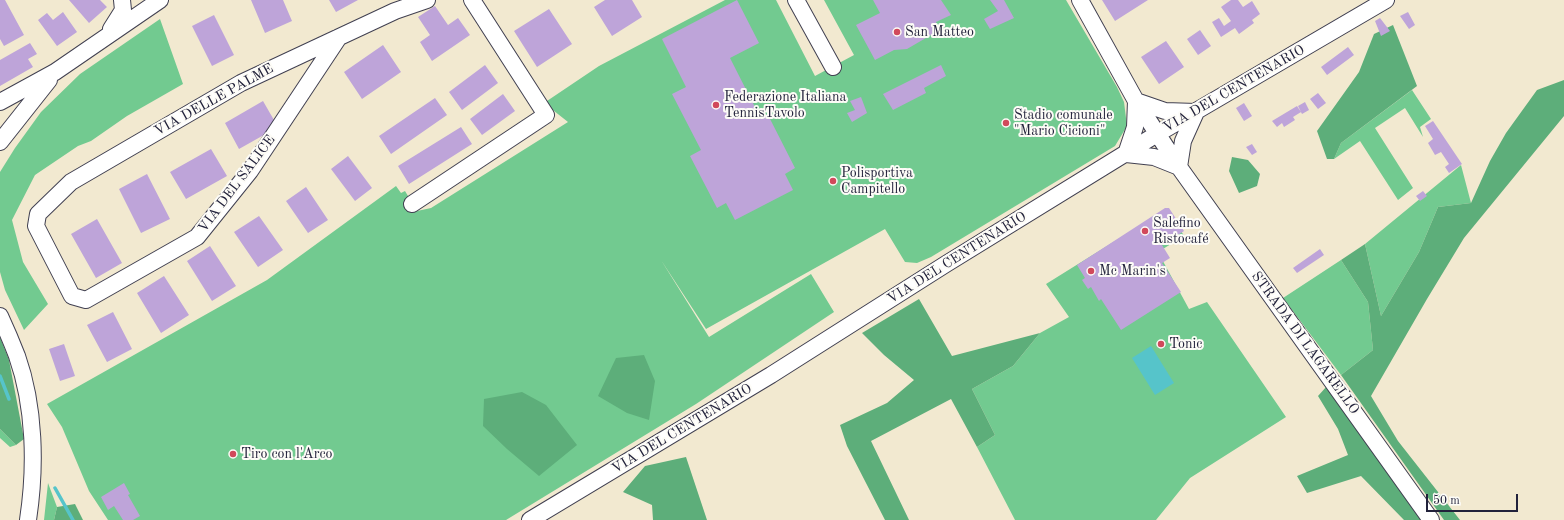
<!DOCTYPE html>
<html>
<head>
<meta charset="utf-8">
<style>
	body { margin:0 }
	#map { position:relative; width:1564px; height:520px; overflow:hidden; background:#f2e9d0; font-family:"Old Standard TT",serif }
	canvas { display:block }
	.scale { position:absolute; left:1426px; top:494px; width:92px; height:18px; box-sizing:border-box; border:2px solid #22223b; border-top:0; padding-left:5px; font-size:12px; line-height:14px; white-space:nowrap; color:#22223b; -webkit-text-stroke:3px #fdfcf7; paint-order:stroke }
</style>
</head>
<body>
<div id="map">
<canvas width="1564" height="520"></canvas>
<div class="scale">50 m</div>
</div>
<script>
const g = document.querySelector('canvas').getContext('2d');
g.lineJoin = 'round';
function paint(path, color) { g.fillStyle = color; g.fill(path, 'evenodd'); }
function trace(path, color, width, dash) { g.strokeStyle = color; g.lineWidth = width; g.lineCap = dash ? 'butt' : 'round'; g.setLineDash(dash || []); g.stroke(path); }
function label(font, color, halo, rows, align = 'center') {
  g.font = font + ' "Old Standard TT",serif'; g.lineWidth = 4; g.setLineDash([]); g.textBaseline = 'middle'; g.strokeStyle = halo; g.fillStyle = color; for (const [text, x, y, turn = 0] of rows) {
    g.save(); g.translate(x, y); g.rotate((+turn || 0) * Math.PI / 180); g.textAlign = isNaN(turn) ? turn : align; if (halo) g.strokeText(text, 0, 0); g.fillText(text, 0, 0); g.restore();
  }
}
paint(new Path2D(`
	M725 0H776L815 76 854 55 824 0H1066L1117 87 1124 102 1127 126 1115 146 931 257 917 263 905 262 885 229 706 329 661 260 709 337 811 274 834 312 696 404 506 520H108L89 491 62 427 47 404 267 280 396 186 401 193 405 191 417 211 431 208 568 122 544 103 599 66Z
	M160 19 183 84 127 116 91 141 78 146 35 175 12 220 23 262 48 304 24 330 5 290 0 272V172L15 148 41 112 80 74Z
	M1412 90 1431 119 1420 127 1423 137 1405 108 1375 128 1413 188 1398 200 1360 141 1334 159 1341 143Z
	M1461 165 1471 203 1438 207 1419 252 1381 316 1365 244Z
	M1168 208 1184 236 1158 252 1189 309 1207 302 1286 417 1190 478 1156 520H1015L977 447 995 435 972 389 1013 366 1040 333 1069 317 1046 284Z
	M1341 260 1368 302 1373 350 1341 375 1283 298Z
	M0 429 16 445 10 447 0 438Z
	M48 483 57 507 54 520H44Z`), '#72ca90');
paint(new Path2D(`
	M1393 25 1417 86 1341 143 1334 159H1327L1317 131 1359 72 1374 34Z
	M1564 80V116L1464 238 1427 299 1371 396 1398 441 1460 520H1444L1341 375 1373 350 1368 302 1341 260 1365 244 1381 316 1419 252 1438 207 1471 203 1490 161 1506 133 1537 90Z
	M1232 157 1248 160 1260 174 1257 186 1239 193 1229 171Z
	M919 299 952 356 1040 333 1013 366 972 389 995 435 977 447 951 399 871 441 909 520H885L847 446 840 425 887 403 914 380 884 355 862 333Z
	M0 337 9 360 24 439 16 445 0 429Z
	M644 355 655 381 649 420 627 413 598 396 616 358Z
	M1327 386 1421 520H1404L1361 476 1307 493 1297 476 1348 455 1338 429 1318 396Z
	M522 392 546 405 577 445 539 476 507 449 483 426 484 399Z
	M686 457 707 520H653L652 505 623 492 645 466Z
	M75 504 83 520H54L57 507Z`), '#5dae7a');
paint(new Path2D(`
	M1151 346 1174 383 1155 395 1132 358Z`), '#56c4ca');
trace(new Path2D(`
	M0 376 9 399
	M55 488 73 520`), '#56c4ca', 3.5);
paint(new Path2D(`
	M0 0H5L24 35 4 46 0 39Z
	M69 0H100L107 7 89 23Z
	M251 0H283L292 21 265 33Z
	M329 0H358L336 12Z
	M605 0H632L642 17 612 36 594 7Z
	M737 0 759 43 730 58 761 119 768 115 795 168 785 174 793 190 735 220 726 203 717 208 690 156 701 150 672 94 686 87 662 39Z
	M873 0H941L951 15 936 22 937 29 931 35 907 49 894 50 875 60 856 25 880 13Z
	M990 0H1004L1014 18 990 29 984 19 998 11Z
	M1102 0H1148L1115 21Z
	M1231 0H1238L1243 7 1252 1 1260 14 1252 20 1254 23 1239 34 1235 28 1221 37 1212 22 1219 18 1224 26 1231 21 1221 7Z
	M435 6 448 25 458 18 470 35 432 61 420 42 430 35 418 17Z
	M549 9 572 44 537 67 514 31Z
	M63 12 77 32 57 46 38 20 47 13 53 20Z
	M1408 12 1415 25 1409 29 1400 16Z
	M214 15 234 55 212 66 192 26Z
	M1380 18 1390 31 1381 36 1375 21Z
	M1200 30 1211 46 1198 55 1187 39Z
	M1166 41 1184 67 1159 84 1141 57Z
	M30 43 37 54 28 59 33 67 0 86V60Z
	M383 45 401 72 362 99 344 72Z
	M1348 47 1354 55 1327 75 1321 67Z
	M485 65 498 83 462 110 449 92Z
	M941 65 946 76 924 88 926 93 893 110 883 94Z
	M1318 93 1326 103 1318 109 1310 99Z
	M503 94 515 111 482 135 470 119Z
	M861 97 867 113 852 122 847 113 855 110 850 101Z
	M435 98 447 115 391 154 379 136Z
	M263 101 278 127 239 149 225 123Z
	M1305 102 1309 110 1302 114 1298 106Z
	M1244 103 1252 116 1244 121 1236 108Z
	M1297 106 1301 112 1293 117 1295 120 1284 127 1282 123 1277 127 1272 121Z
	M1433 121 1462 164 1449 173 1445 167 1449 164 1441 152 1435 155 1428 143 1433 139 1425 126Z
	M461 127 472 144 409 184 398 166Z
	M1252 144 1257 152 1252 155 1246 147Z
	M211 149 227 176 186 199 170 172Z
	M348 156 372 188 355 201 331 169Z
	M147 174 170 219 141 233 119 189Z
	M306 187 328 220 308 233 286 201Z
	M1423 191 1427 196 1420 201 1416 196Z
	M1165 208H1169L1184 231 1162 245 1170 258 1162 263 1181 292 1121 330 1101 299 1099 301 1091 287 1088 289 1082 280 1085 278 1077 265Z
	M259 216 283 250 258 267 234 232Z
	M97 219 122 263 96 278 71 234Z
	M210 246 236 286 212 301 187 261Z
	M1320 249 1324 255 1297 273 1293 268Z
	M164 276 189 315 161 333 137 293Z
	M113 312 132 349 107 362 87 325Z
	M64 344 75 376 60 381 49 349Z
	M124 483 130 494 128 495 140 516 133 520H123L114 506 108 510 101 497Z`), '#bea4d9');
const minor = new Path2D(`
	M796 0 833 67
	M1080 0 1136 101 1179 167 1431 520
	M111 29 123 10 122 0
	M339 37 250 171 197 237 86 300 72 296 36 226 38 214 71 182 241 83 395 11 427 0
	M1136 101 1165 111 1196 112
	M0 102 55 72 160 0
	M0 142 49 80
	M1126 154 1154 157 1179 167
	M1126 154 1135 127 1136 101
	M1179 167 1183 141 1196 112
	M412 204 546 115 472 0
	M0 316C6 329 12 343 17 356 35 407 36 467 28 520
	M530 520 771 375 946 264 1157 134 1386 0`);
trace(minor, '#414051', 18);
trace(minor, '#fff', 16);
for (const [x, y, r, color] of [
	[897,32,4,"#d1495b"],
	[716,105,4,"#d1495b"],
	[1006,123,4,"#d1495b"],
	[833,181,4,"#d1495b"],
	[1145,231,4,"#d1495b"],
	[1091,271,4,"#d1495b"],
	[1161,344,4,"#d1495b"],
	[233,454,4,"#d1495b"]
]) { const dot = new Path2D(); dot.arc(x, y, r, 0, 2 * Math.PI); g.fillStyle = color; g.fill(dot); trace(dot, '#fdfcf7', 1.5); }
label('14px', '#22223b', '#fdfcf7', [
	["San Matteo",905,32],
	["Federazione Italiana",724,97],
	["TennisTavolo",724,113],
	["Stadio comunale",1014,115],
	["\"Mario Cicioni\"",1014,131],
	["Polisportiva",841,173],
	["Campitello",841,189],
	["Salefino",1153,223],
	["Ristocafé",1153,239],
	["Mc Marin's",1099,271],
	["Tonic",1169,344],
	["Tiro con l'Arco",241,454]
], 'left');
label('14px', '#22223b', '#fdfcf7', [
	["VIA DEL CENTENARIO",1234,89,-30],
	["VIA DELLE PALME",214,100,-29],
	["VIA DEL SALICE",237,184,-53],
	["VIA DEL CENTENARIO",957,258,-32],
	["STRADA DI LAGARELLO",1305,343,54],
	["VIA DEL CENTENARIO",682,429,-31]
]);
</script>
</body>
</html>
